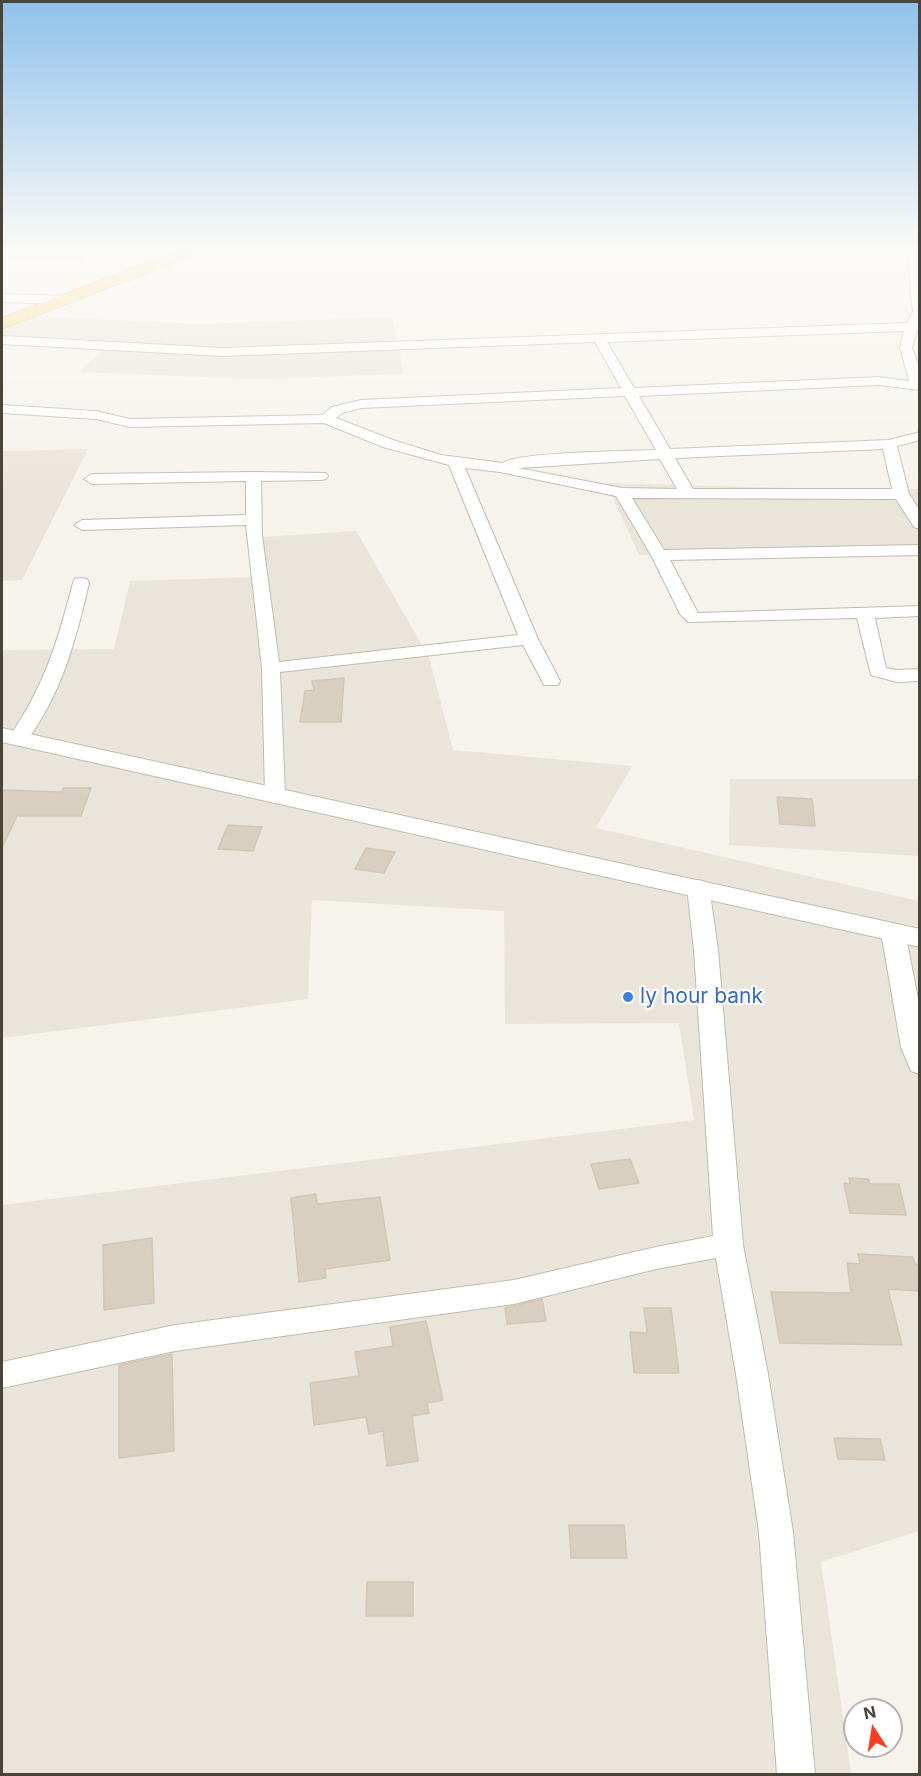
<!DOCTYPE html>
<html>
<head>
<meta charset="utf-8">
<style>
	body { margin:0 }
	#map { position:relative; width:921px; height:1776px; overflow:hidden; background:#f6f3ec; font-family:Inter,sans-serif }
	canvas { display:block }
	.frame { position:absolute; inset:0; border:3px solid #4b4439; pointer-events:none }
	.north { position:absolute; left:843px; top:1698px; width:60px; height:60px; box-sizing:border-box; background:#fff; border:2px solid #b7b4b0; border-radius:50%; rotate:348deg; font-size:16px; font-weight:700; line-height:24px; text-align:center; color:#4b4439 }
	.north::after { content:''; display:block; margin:auto; width:21px; height:27px; background:#fc3f1d; clip-path:polygon(50% 0,100% 100%,50% 72%,0 100%) }
</style>
</head>
<body>
<div id="map">
<canvas width="921" height="1776"></canvas>
<div class="frame"></div>
<div class="north">N</div>
</div>
<script>
const g = document.querySelector('canvas').getContext('2d');
g.lineJoin = 'round';
function paint(path, color) { g.fillStyle = color; g.fill(path, 'evenodd'); }
function trace(path, color, width, dash) { g.strokeStyle = color; g.lineWidth = width; g.lineCap = dash ? 'butt' : 'round'; g.setLineDash(dash || []); g.stroke(path); }
function label(font, color, halo, rows, align = 'center') {
  g.font = font + ' Inter,sans-serif'; g.lineWidth = 4.5; g.setLineDash([]); g.textBaseline = 'middle'; g.strokeStyle = halo; g.fillStyle = color; for (const [text, x, y, turn = 0] of rows) {
    g.save(); g.translate(x, y); g.rotate((+turn || 0) * Math.PI / 180); g.textAlign = isNaN(turn) ? turn : align; if (halo) g.strokeText(text, 0, 0); g.fillText(text, 0, 0); g.restore();
  }
}
paint(new Path2D(`
	M2 247H95L82 261 2 259Z
	M11 315 199 324 392 317 404 374 256 379 78 372 106 348 2 343V318Z
	M88 449 22 580 2 581V451Z
	M606 483 869 490 919 489V550L639 555Z
	M356 531 429 657 453 750 632 766 596 828 919 901V1531L821 1562 851 1774H2V1205L694 1120 679 1023 505 1024 504 911 312 900 308 999 2 1038V650L114 649 130 581 254 577 248 538Z
	M730 779H919V856L729 845Z`), '#eae5da');
const building = new Path2D(`
	M344 678 341 722H300L305 691 314 690 312 681Z
	M63 788H91L81 816H17L2 848V790L62 792Z
	M777 797 812 799 815 826 780 824Z
	M228 825 262 827 253 851 218 849Z
	M366 848 395 852 384 873 355 869Z
	M630 1159 639 1183 599 1189 591 1164Z
	M849 1178 868 1179 870 1184H899L906 1215 850 1213 844 1183 850 1184Z
	M316 1194 317 1204 380 1197 390 1260 325 1269 326 1278 299 1282 291 1198Z
	M152 1238 154 1303 104 1310 103 1245Z
	M858 1254 913 1257 915 1264 920 1265V1291L888 1289 902 1345 780 1343 771 1292 851 1293 847 1263 860 1264Z
	M542 1299 546 1321 507 1324 505 1308Z
	M644 1308H671L679 1373H634L630 1332 647 1333Z
	M426 1321 443 1400 427 1403 429 1413 412 1416 418 1461 387 1466 383 1431 369 1434 366 1417 314 1425 310 1383 359 1376 355 1352 393 1346 390 1327Z
	M172 1354 174 1451 119 1458V1365Z
	M834 1438 880 1439 885 1460 838 1459Z
	M569 1525H624L627 1558H571Z
	M367 1582H413V1616H366Z`);
paint(building, '#d8cfc1');
trace(building, '#d3c7b4', 1.5);
const minor = new Path2D(`
	M906 247H916L920 270V322L912 347 920 370V390L879 385 639 396 670 449 889 440 920 432V440L897 446 909 494 920 511V529L914 527 896 499 632 498 664 550 920 545V555L670 560 698 613 920 606V616L875 618 886 668 897 670 920 669V681L897 682 871 675 857 618 688 622 680 614 651 555 616 496 500 472 465 468 538 639 560 681 558 685H544L523 645 280 672 285 794 282 798 275 800 268 798 265 794 262 668 246 525 82 530 74 525 82 520 246 515V481L92 484 84 479 92 474 253 472 326 473 328 476 326 479 321 480 261 481 262 535 279 662 518 635 449 465 383 447 324 423 130 427 96 419 2 413V405L96 411 130 419 322 415 332 407 361 400 621 388 595 342 223 356 2 344V336L223 348 907 323 913 312ZM904 331 900 347 909 381 879 377 634 388 607 342ZM625 396 656 450C631 451 516 452 503 463L441 455 393 440 336 418 342 413 361 408ZM883 449 892 489H693L675 458ZM660 459 677 489 622 488 518 468Z
	M81 578 87 579 89 583C76 640 61 696 25 743H11L8 739C44 687 57 644 73 583L75 579Z
	M698 880 706 882 709 887 718 950 743 1245 768 1374 793 1532 815 1774H777L759 1532 736 1374 716 1258 656 1269 514 1304 175 1351 2 1388V1362L175 1325 514 1280 656 1247 713 1236 694 950 687 887 690 882Z
	M893 925 901 927 905 932 920 1009V1074L911 1071 901 1047 881 932 885 927Z`);
const tertiary = new Path2D(`
	M2 294 65 296 72 300 65 304 2 302Z
	M2 728 920 929V947L2 742Z`);
const trunk = new Path2D(`
	M188 247H210L208 250 2 329V318Z`);
trace(minor, '#c2bbae', 2);
trace(tertiary, '#c2bbae', 2);
trace(trunk, '#e0a43c', 1);
paint(minor, '#fff');
paint(tertiary, '#fff');
paint(trunk, '#ffd985');
const sky = g.createLinearGradient(0, 0, 0, 496);
sky.addColorStop(0, '#8fc1ec');
sky.addColorStop(0.5, '#fbfaf6');
sky.addColorStop(1, '#fbfaf600');
g.fillStyle = sky;
g.fillRect(0, 0, 921, 496);
for (const [x, y, r, color] of [
	[628,997,6,"#3f7fe0"]
]) { const dot = new Path2D(); dot.arc(x, y, r, 0, 2 * Math.PI); g.fillStyle = color; g.fill(dot); trace(dot, '#fff', 2); }
label('21px', '#366cbe', '#fff', [
	["ly hour bank",640,997]
], 'left');
</script>
</body>
</html>
